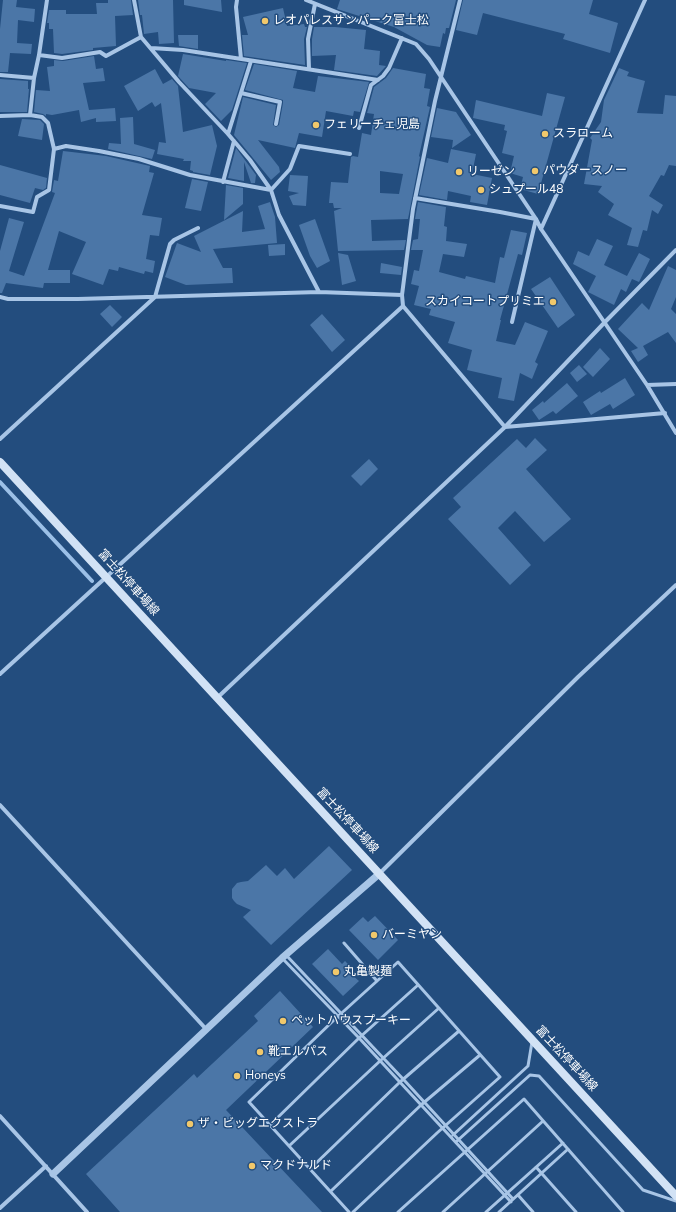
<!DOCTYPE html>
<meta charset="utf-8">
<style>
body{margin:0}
canvas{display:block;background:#234d7e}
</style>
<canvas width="676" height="1212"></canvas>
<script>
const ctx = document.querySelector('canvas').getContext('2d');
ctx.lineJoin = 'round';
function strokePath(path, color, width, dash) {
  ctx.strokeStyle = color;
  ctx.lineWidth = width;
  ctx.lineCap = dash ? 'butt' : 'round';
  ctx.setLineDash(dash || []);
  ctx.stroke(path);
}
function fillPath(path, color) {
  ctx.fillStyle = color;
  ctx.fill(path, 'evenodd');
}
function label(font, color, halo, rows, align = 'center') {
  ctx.font = font + ' "Nunito Sans","Noto Sans JP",sans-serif';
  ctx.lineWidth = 3;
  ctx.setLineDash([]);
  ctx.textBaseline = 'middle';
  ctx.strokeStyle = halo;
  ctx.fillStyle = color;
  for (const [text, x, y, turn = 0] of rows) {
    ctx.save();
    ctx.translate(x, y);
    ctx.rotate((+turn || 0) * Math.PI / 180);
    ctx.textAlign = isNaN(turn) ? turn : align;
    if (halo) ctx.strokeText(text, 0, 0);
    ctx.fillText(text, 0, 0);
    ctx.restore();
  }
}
strokePath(new Path2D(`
 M0,482L92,581`), '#9cc0e7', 4);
fillPath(new Path2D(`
 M3,0H17L16,7L35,9L34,22L18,20L17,43L32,44L31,54L10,53L8,72H0V29Z
 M108,0H131L133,15L115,16L116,46L93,48V50L62,54L54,53L53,29H49V23H47L49,10H66V14H97L96,3H108Z
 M138,0H173L174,43L159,44L158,32L144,34L142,15H140Z
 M184,0H221L222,12L184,5Z
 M340,0H456L449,28H446L445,34L443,33L440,47L427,45L394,27L337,9Z
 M463,0H593L589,14L618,23L610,53L563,39L565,34L483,13L477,35L456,30Z
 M283,8L287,26L304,24L305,27H307L304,39L305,65L244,56L242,35H248L243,17Z
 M314,27H335L366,30L364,49L380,51L379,65L386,66L377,76L334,70L336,55L312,56V39Z
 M178,35H198V49L179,46Z
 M183,54L226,61V60L247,63L232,110L221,121L205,104L216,93L189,88L178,76Z
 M94,56L96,69L103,68L105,81L83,83L89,110L115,108L116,121L96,122V118L81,122L79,110L52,115L46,114V116L43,114L34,112L36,90L50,91L47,67L54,66V60L63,61Z
 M254,64L297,71L293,88L315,92L318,76L369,82L360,112L354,111L353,116L326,111L322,137L299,133L295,148L258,140L279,167L280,172L271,180L234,135L243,97L276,105L273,125L276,127L279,125L283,103V100L245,90Z
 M393,68L426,74L424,88L430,89L427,106L430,107L419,156L420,157L408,219L371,220L372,241L406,240L404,250L338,251L334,211L342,208H334L333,203H329L331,182L348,183L351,157L353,156L358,157L362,133L371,135L374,114L367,113L374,87L386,78ZM380,171L403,174L399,194L380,193Z
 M619,68L629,72L627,76L645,81L637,113L663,114L665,95L676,96V166L669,165L664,176L661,175L649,196L663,205L658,214L652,210L647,231L643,230L638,247L627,245L632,228L608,215L614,204L598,192L602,186L584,184L592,140L590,138L601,122L604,100Z
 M155,69L163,84L172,79L178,86L183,132L212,125L217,146L210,175L193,172V171L190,170L191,161H183L184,159L157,154L159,142L166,143L161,103L155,107L152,102L138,111L124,86Z
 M0,79L28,81V89H29L27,112H0Z
 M547,93L565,97L538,194L520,189L523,177L510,173L514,156L502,153L507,131L504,130L505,125L473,118L476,100L542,116Z
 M437,108L456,112L471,135L452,148L453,140L431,137Z
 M133,117L134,144L155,150L152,159L108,149L109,143L121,144L120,118Z
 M22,119L40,120L44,124L42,140L18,136Z
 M236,148L256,175L255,183H251L244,162V181L228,178Z
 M451,149L476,154L472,174L492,178L487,205L470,202L471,196L448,191L447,200L419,195L427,158L448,163Z
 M63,151L106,156L150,166L149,172L154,173L142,215L162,218L159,236L150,235L146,259L155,261L153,273L145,271L144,274L119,267L118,271L109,269L103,285L72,274L86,242L59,231L48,270H70V283H44L43,288L6,283L2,293H0V251L9,218L24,222L9,271L24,276L55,193L52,192L54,180L58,181Z
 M0,165L47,178L46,188L43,190L35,188L30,203L0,195Z
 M290,175L308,176L306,206L293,205L289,196L299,193L288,191Z
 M192,179L208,182L201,211L185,208Z
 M226,185L243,188V204L224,220Z
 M270,202L275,217L277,243L213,249L223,268H232L233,283L186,285L165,277L177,243L201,252L194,236L243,211L242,232L265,229L258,206Z
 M418,202L446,207L444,226L447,227L446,241L467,244L464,257L443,254L439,272L465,279L466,276L495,283L500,257L504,258L511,230L527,233L522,255L518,254L500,320H501L496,341L515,345L525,322L548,331L535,362L538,364L532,379L520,373L514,401L498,398L502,378L467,370L472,350L448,343L455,322L429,315L431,309L414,305L419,286L411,284L414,270L419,271L423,250H411L413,240L418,239L420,219H415Z
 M315,219L330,261L317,268L310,256L299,225Z
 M597,239L613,246L604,265L627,276L639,253L650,259L639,282L632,279L626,292L621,289L614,305L588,292L596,276L573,264L578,251L589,256Z
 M285,244V255L269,256L268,245Z
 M338,253L348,255L356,281L342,285Z
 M381,263L402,267L401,275L380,273Z
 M668,266L676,270V297L671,309L676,314V343L668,332L643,346L648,355L638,362L631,351L638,348L618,329L642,303L649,310Z
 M550,277L575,315L558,328L531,289Z
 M110,305L122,317L112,327L100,314Z
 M322,314L345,340L332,352L310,325Z
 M600,348L610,359L593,377L583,367Z
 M579,365L587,374L577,382L570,373Z
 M625,378L635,395L613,409L610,404L591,415L583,402L600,391L601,393Z
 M567,383L578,396L556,414L553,411L539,420L532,410L543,401L544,403Z
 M535,438L547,450L526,469L571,519L544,542L515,511L498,528L531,565L510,585L448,519L461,507L453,498L517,439L526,448Z
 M369,459L378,469L361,486L351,476Z
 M329,846L352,870L271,945L243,917L251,910L237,904L234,901L232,898V889L237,883L241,882L248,881L266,865L277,876L285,868L294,879Z
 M375,916L398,940L378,960L349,930L363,917L368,922Z
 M328,949L342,964L345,961L354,970L351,974L359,981L343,996L312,964Z
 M280,991L313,1027L226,1110L322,1212H120L86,1174L194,1074L197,1078L258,1021L254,1016Z`), '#4b76a7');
strokePath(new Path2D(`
 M344,943L377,981
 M286,955L404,1080L513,1199
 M282,958L359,1038L511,1202
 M270,1125L359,1038L418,985
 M453,1135L528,1066L532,1042
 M457,1141L530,1075L539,1076L643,1190L676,1201
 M289,1146L380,1061L439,1008
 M536,1167L576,1212
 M310,1169L400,1082L459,1031
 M331,1191L421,1105L480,1055
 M518,1195L533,1212
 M349,1212L249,1102L334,1020L398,962L500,1077L437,1133L353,1212
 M398,1212L524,1099L623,1212
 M443,1212L543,1121
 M486,1212L563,1143
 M499,1212L568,1149`), '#a8c5e6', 3);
strokePath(new Path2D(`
 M134,0L141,37L179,82L228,134L250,160L271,190L279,215L319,292
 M237,0L236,7L241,59
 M306,0L416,44L429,59L536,219L541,229L647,385L676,433
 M460,0L435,101L413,209L402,295L403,306L505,427
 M151,48L183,50L378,80
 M39,55L62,58L100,52L106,56L141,37
 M309,69L308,39L315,4
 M0,75L34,78L30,115L42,117L48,123L54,149L66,146L99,151L139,159L190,175L271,190
 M34,78L39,55L47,0
 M241,93L280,102L276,124
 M0,116L30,115
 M359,128L371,85L383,76L389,68L402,38
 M228,134L251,61
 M223,182L234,141
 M271,190L290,169L299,146L350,154
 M415,198L500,212L536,219L512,322
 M0,206L33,212L37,197L49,190L54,149
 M541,229L645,0
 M0,297L8,299H78L319,292L402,295
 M647,385L676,384
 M505,427L665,413
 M0,439L155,297L170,244L174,240L198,228
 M0,674L403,306
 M217,698L505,427L605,322L676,250
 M0,805L206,1029
 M379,874L578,677L676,585
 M0,1116L87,1212
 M0,1208L46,1166`), '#a8c5e6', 4);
strokePath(new Path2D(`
 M53,1174L282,958L379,874`), '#a8c5e6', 7);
strokePath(new Path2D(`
 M0,462L676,1196`), '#d2e2f5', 8);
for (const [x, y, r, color] of [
 [265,21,4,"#f1c86b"],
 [316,125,4,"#f1c86b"],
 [545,134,4,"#f1c86b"],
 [535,171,4,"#f1c86b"],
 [459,172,4,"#f1c86b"],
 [481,190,4,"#f1c86b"],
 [553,302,4,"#f1c86b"],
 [374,935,4,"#f1c86b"],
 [336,972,4,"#f1c86b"],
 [283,1021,4,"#f1c86b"],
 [260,1052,4,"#f1c86b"],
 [237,1076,4,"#f1c86b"],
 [190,1124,4,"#f1c86b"],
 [252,1166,4,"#f1c86b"]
]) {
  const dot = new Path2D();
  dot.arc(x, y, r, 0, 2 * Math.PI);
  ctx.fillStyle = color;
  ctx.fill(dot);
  strokePath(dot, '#234d7e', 1.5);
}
label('12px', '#fff', '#234d7e', [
 ["レオパレスサンパーク富士松",273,21],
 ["フェリーチェ児島",324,125],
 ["スラローム",553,134],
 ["パウダースノー",543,171],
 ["リーゼン",467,172],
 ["シュプール48",489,190],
 ["スカイコートプリミエ",545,302,"right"],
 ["バーミヤン",382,935],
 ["丸亀製麺",344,972],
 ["ペットハウスプーキー",291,1021],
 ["靴エルパス",268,1052],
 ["Honeys",245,1076],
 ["ザ・ビッグエクストラ",198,1124],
 ["マクドナルド",260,1166]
], 'left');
label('12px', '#fff', '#234d7e', [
 ["富士松停車場線",128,583,48],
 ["富士松停車場線",347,821,47],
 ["富士松停車場線",566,1059,47]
]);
</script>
